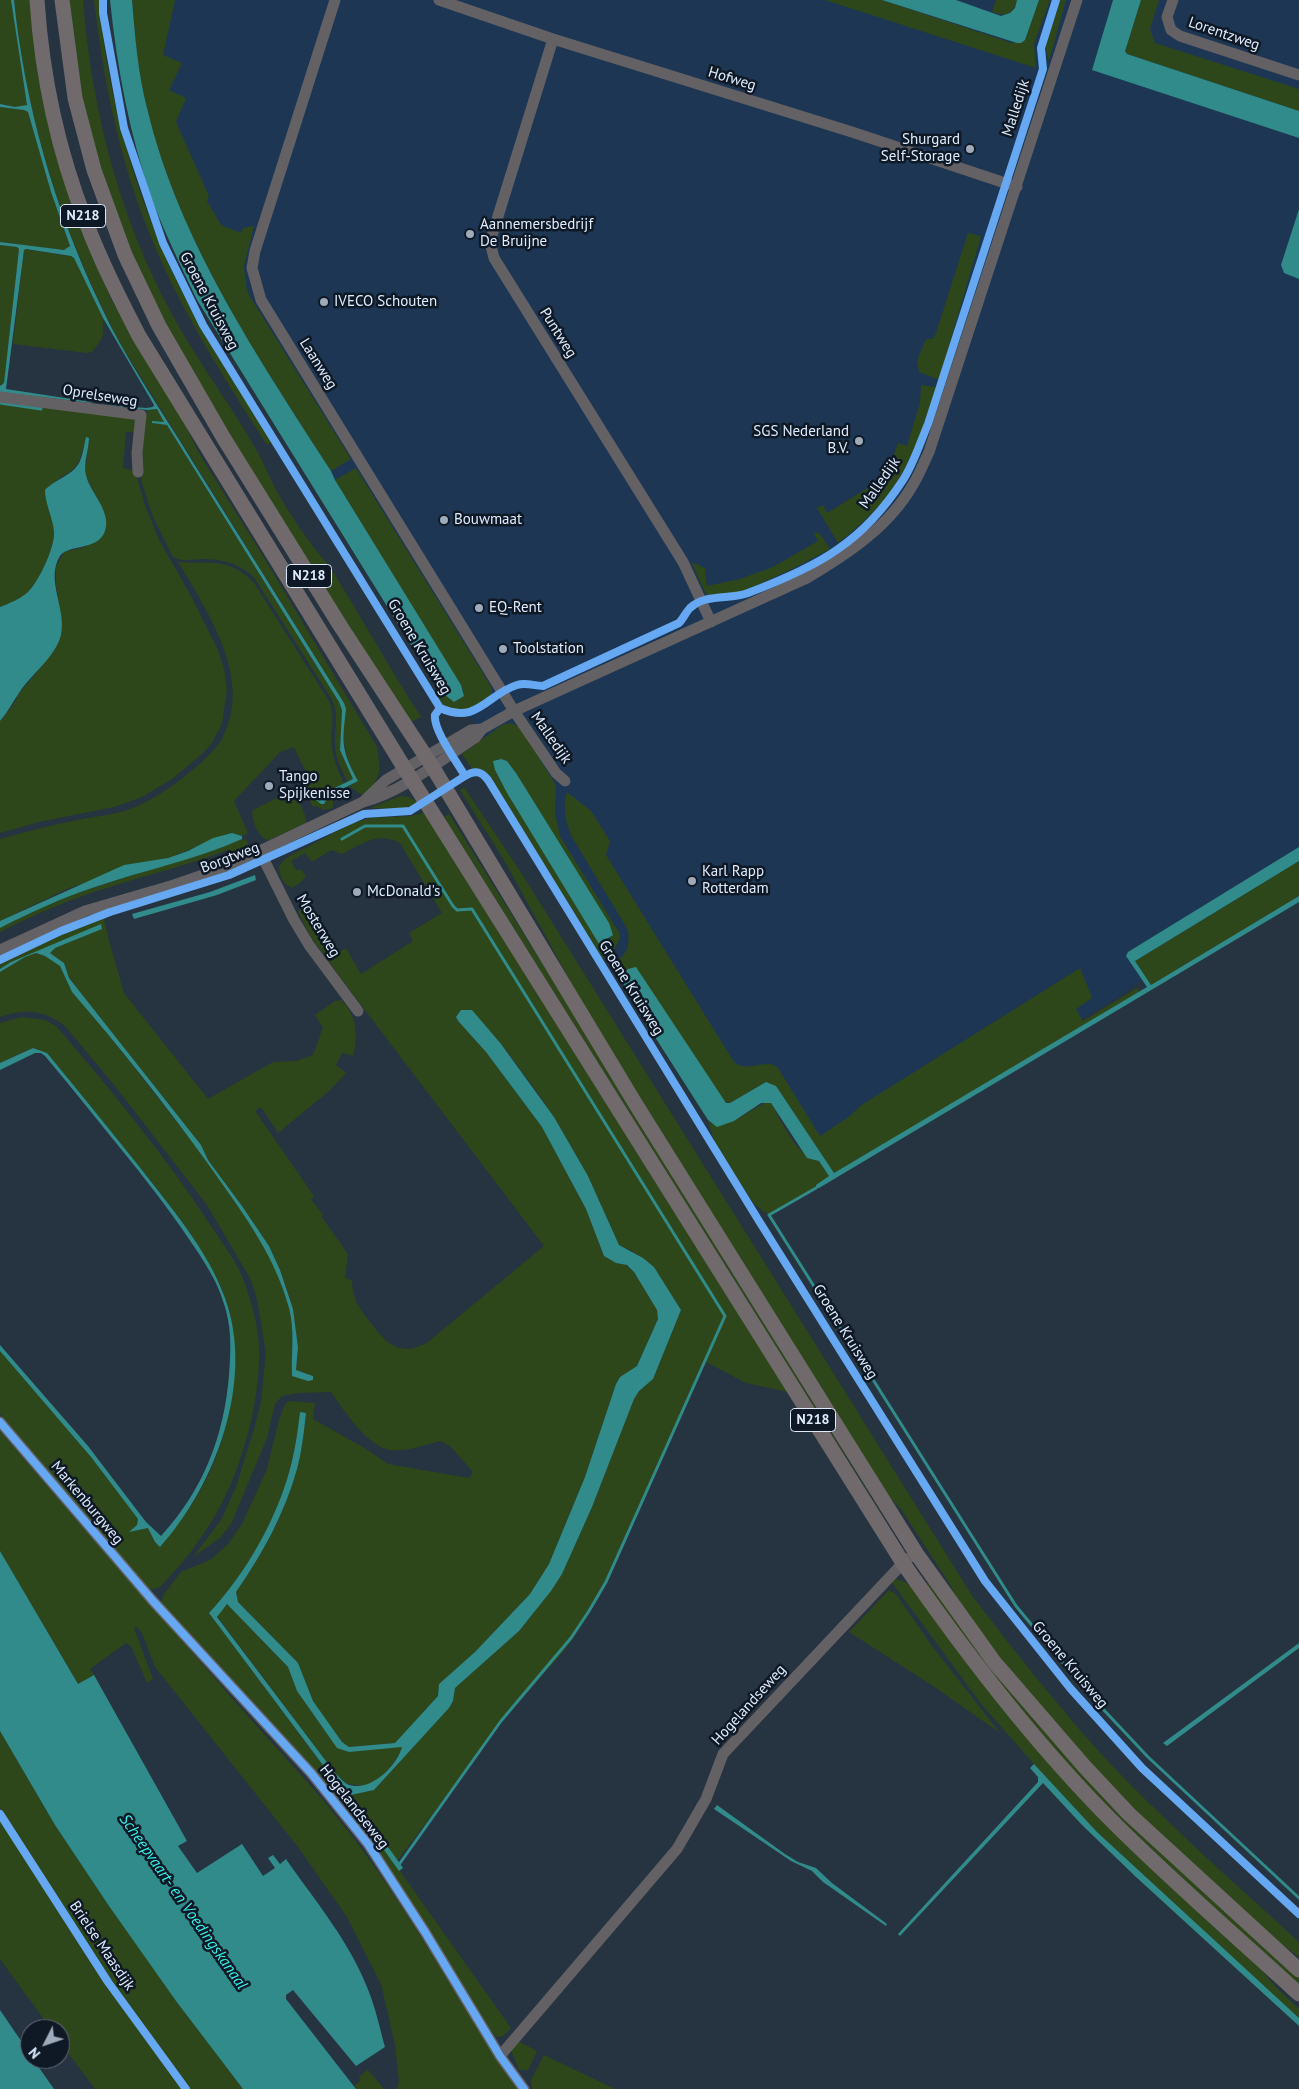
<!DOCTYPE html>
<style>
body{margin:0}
#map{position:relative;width:1299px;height:2089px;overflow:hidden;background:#263340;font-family:"PT Sans",sans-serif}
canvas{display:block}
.north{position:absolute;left:20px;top:2019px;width:50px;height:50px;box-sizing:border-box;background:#0f1925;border:1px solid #626d7b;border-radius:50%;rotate:229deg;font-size:14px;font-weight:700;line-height:20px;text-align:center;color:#deecfd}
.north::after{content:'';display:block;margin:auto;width:18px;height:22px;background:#9eabbb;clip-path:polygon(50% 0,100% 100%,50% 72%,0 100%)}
</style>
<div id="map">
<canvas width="1299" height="2089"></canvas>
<div class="north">N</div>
</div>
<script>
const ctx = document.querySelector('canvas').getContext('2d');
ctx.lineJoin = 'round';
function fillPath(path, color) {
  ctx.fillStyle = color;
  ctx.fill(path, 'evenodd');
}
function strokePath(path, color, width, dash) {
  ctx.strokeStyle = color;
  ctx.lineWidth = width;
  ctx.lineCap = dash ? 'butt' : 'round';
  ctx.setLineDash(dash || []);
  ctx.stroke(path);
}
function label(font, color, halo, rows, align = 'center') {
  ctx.font = font + ' "PT Sans",sans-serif';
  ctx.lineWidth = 5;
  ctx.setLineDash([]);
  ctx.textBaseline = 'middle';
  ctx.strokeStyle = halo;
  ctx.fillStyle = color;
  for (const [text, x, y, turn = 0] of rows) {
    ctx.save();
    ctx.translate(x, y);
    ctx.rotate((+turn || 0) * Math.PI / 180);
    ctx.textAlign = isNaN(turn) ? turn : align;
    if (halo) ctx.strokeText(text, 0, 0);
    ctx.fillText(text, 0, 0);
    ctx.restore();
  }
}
fillPath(new Path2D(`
 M126,0H1299V864L1118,997L835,1170L637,985L224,324Z`), '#1c3653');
fillPath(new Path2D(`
 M0,0H11L27,106L15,107L0,104Z
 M14,0H30L47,116L72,208L111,299L181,417L200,455L263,556L377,747C381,770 382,780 362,795L349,786L358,781C341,748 343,739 344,703L124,350C65,241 27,124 14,0Z
 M68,0H83C92,118 124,235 185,337C208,376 236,413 258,453C264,463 268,475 274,486C283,503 295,521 306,537C314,549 325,560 333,572C363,620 390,669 421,717L411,722L315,575L156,313L109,198L83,103L73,51Z
 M94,0H99C108,106 139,207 187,301C212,350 243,395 272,442L267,445C222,375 176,303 146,225C118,153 103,77 94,0Z
 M132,0H175L163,55L182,63L169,90L186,98L176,122L209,196L207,201L221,225L241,233L243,228L254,226L244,266L246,286L249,295L351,459L331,471C258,357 179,242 147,109C138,73 135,36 132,0Z
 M825,0H882L1012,43L1025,40L1039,0H1050L1034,44L1036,68Z
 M996,0H1017C1013,15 1006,17 992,12Z
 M1057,0H1066L1049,61C1041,35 1049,24 1057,0Z
 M1141,0H1159L1150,29L1155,43L1299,89V111L1127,54L1125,51L1127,45Z
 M0,107L24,110L28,112L51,192L69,244L68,249L59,250L0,242Z
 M968,233L981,236L939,380L919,372L917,361L926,339H933L936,333Z
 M0,245L17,247L19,249L4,383L0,386Z
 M24,249L74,257L103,318V335L99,343L92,352L87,353L13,344Z
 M921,385L936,387C913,459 900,496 838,543L817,508L823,505L827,513L882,479L879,472L891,463L898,443L907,446L920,403Z
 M0,400L136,416L137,432H126L123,468L135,471L145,505L159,540L191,596L218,650L224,669L227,689L222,724L212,743L202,754L172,779L142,797L114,807L39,822L0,833V721L13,705L19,693L47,660L61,636L62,622L56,586V567L64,552L85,547L101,506L85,474L89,438L86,437C77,474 77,465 49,486C43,504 52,513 54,530C55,546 39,582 27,593C19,600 10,603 0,607Z
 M157,409L165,422L152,423L167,425L339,702L342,710L340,750L353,779L348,782C342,771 335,758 335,745C334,726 340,716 331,698L255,579C242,565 224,559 205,559C196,559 186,561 177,559L173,557L153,517L141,480L140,472L147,410Z
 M356,468L492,688V694L470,710L451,709L444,706L435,694L445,695L454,702L464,692L335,480Z
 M816,532L821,535L830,549L794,568L742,592L736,594L707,596L691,562L705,568L707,586L740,579L773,567L818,541L814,533Z
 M178,562C209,564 230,557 254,583L329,701C336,719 330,729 332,747C333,760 339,772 344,784L322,794L324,804L329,796L347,788L348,791L345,795L333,801V808L324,810L315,806L313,807L307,794L306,783L310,781L294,747L280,752L234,801L248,833L242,836L232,833L168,858L69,888L0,921V839C26,832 51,825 78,820C96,816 116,815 133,808C155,799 176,784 194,769C203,761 213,752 220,742C256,683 208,612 178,562Z
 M512,723L520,728L556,785L555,813L560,836L620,934C620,946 611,952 602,959L599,958L484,770L472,769L462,754L502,725ZM501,759L507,761L516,773L611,937L599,944L507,793L495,770V760Z
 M464,787L522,874L973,1597C1021,1659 1069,1721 1124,1778C1180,1835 1240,1888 1299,1942V1957L1266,1933L1153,1828L1107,1782L1043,1712L980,1632L955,1597L951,1586L901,1509L889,1497L591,1019L504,860L460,790Z
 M294,789L305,815L306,823L269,840C259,839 250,819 253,810Z
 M567,792L591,811L610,841L606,855L734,1062C747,1074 766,1057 778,1068L820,1136L850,1116L860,1106L1080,968L1092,998L1076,1009L1083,1021L1137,988L1140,992L834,1173L766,1082L730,1103L724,1101L628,969L619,976L611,966C627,955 630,948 628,930L572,837C566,824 562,807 567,792Z
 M400,796L409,797L418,802L407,809L370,808Z
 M426,812L788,1392L746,1383L706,1362L642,1503L602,1590L583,1623L564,1651L511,1710L398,1860L395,1859L351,1795L374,1790L449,1708L453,1701L455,1688L519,1631L551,1591L562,1574L592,1507L634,1399L638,1391L653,1379L681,1310L654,1267L630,1250L619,1245L588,1176L554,1117L535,1089L501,1044L459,1022L486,1052L542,1127L586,1209L604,1256L616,1263L626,1265L634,1272L657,1310L658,1319L637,1366L620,1377L616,1384L585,1477L549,1564L530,1594L475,1652L439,1684L438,1696L395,1743L348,1747L342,1742L313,1701L298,1663L238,1602L236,1592C276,1535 300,1483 306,1413L300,1412C298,1428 296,1445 292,1461C279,1517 247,1571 209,1613L376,1837L511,2028L503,2036L497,2037L492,2032L394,1876L161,1602L164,1594L181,1572L210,1560L229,1543L242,1524L267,1469L279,1420L285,1404L290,1401L315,1403L313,1419L366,1449L388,1464L469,1478L473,1472L451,1447L440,1441C425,1445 406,1452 391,1450C368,1448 343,1409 331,1392L299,1393L282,1396L275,1404L267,1438L231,1524L220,1538L193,1557L221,1520L236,1487L254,1429L261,1402L266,1353L257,1299L251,1280L207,1205L115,1086L65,1026C45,1010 24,1008 0,1017V972L25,957L36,953L45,956L60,966L72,992C107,1031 139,1074 172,1116C217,1174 270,1236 289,1308C295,1331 291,1353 292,1376H313L296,1370L298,1347L293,1309L280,1270L269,1246L242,1206L208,1160L201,1145L69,978L64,963L50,953L55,948L101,929L11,962L0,969V963L45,941L104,918L108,937L124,993L208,1099L273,1062L296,1061L313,1055L323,1027L315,1015L335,1001L341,1000C357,1014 358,1037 353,1056L342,1053L336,1065L346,1073L328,1092L278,1133L261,1107L255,1111L314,1196L311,1199L323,1215L321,1216L348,1254L345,1278L352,1280C352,1298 359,1308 370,1322C387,1344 400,1358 428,1342L544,1246L343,981L310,936L298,912L304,902L307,901L338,953L346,948L361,974L413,941L409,933L442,913L400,843C374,831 364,845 341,854L331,850L312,862L305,853L291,861L297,871L301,869L306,876L301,882L292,888C282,883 280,877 279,866L285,859L293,854C316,844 337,829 360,821C381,814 406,820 426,812Z
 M449,814L695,1209L896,1538L444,817Z
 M242,839L247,840L249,848L232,855L228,850C189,865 150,874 110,887C73,898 35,914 0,932V928C31,912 62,898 95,887C144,870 194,859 242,839Z
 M1299,861V896L1151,985L1135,961Z
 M21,1017L45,1020L56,1026C111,1090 165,1155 211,1226C223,1244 238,1263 245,1284C252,1304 258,1326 259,1347C261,1399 242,1469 216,1514C201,1540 180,1567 159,1588L150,1589L144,1584L0,1414V1351L91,1457L138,1519L137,1525L130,1532L148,1527L155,1542L160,1546C172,1531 186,1515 196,1498C232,1440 249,1350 221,1287C203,1246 171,1206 143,1171C111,1132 80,1092 47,1053L33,1048L0,1063V1023Z
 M766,1102L771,1103C783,1123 795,1155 819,1161L829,1176L816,1185V1188L770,1216L754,1204L715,1144L708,1120L712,1124L734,1121Z
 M0,1431C78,1523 158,1613 238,1705C276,1748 316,1789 351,1835C413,1915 460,2006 518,2089H397L399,2081L395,2045L381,1984L347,1917L298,1847L155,1667L142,1633L137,1627L134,1628L153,1679L147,1683L131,1646L126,1643L90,1669L94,1675L78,1684L0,1551Z
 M893,1578L907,1583L912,1588L947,1637L1253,1960L1275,1986L1299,2009V2018L1097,1832L1034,1764L982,1705L890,1580Z
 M927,1582L1162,1853L1299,1978V1986C1219,1913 1139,1842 1066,1763C1015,1708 969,1644 926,1583Z
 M889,1590L896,1594L932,1646L1000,1733L936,1688L849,1632Z
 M227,1604L288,1667L297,1691L329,1737L349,1752L403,1746C399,1758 380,1783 368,1785C362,1787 353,1784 347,1784L335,1773L217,1616Z
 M0,1731L55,1825L109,1906L176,2001L243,2089H189L113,1984L0,1808Z
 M0,1818L116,1998L182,2089H95L60,2042V2029H51L0,1959Z
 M516,2040L537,2051L528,2070H519L511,2050Z
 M544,2055L615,2089H532L531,2080Z
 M367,2070L369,2071L384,2089H356L354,2086L360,2081L359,2077Z`), '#2e471a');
fillPath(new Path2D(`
 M11,0H14C25,105 54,207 99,302C124,357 160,408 191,459C242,540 293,622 344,703L346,709C342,744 341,749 358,781L329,796L324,804H321L316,800L318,796L353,779L340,750L342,710L339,702L167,425L152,423V421L164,422L157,409L147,410L97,404L146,408L153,407L154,405L103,318L74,258L71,256L26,249L24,250L6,389L91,402V403L0,392V386L4,383L19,249L17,247L0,245V242L64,250L70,246L51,192L28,112L24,110L0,107V104L15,107L27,105Z
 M110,0H132C135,36 138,73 147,108C179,242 258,357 331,471L335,480L461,685L464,696L454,702L445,695L421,661L197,300C182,268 166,236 153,202C130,137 117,69 110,0Z
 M882,0H956L1001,16L1010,13L1015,8L1017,0H1039L1025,40L1021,43H1017Z
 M1113,0H1141L1127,45L1125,51L1127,54L1299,111V138L1092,70Z
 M1299,209V279L1284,273L1281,265Z
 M86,437L89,438C89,449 83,464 86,475C90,492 109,509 106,527C102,552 69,543 60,556C45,580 67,609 61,635C55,658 31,674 19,693C12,703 8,712 0,721V607C10,603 20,599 28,592C39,581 55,547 54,532C53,518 45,504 45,490C55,479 74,475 80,461C83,454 84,445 86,437Z
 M501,759L507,761L516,773L609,923L613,935L599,944L507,793L495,770L493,761Z
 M232,833L242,836V839C195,860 144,870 95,887C62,898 31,912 0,928V921L124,865L168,858L188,851L213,838Z
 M1299,847V861L1135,961L1151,985L1299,896V902L819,1188H816V1185L829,1176L819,1161L807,1158L771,1103H761L734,1121L717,1127L708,1120L632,1001L619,976L628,969L636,967L726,1103H730L766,1082L776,1086L834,1173L1147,987L1126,956L1128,952Z
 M255,875L256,880L217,895L134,919L132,914L210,892Z
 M101,924L102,929L55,948L50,953L64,963L69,978L201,1145L208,1160L242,1206L269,1246L280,1270L293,1309L298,1347L296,1370L313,1376V1380L308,1381L292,1376C291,1354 295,1331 289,1308C274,1252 239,1208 206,1161C164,1103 119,1046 72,992L60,966L45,956L36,953L25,957L0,972V969L11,962Z
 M461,1010H472L501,1044L554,1117L588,1176L619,1245L643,1258L654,1267L681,1310L653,1379L639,1391L634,1399L592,1507L562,1574L551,1591L519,1631L455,1688L453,1701L449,1708L374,1790L351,1795C366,1820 387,1844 403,1868L399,1871L343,1792L209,1613C247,1572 279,1516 292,1461C296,1444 298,1428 300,1412L306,1413C304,1431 302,1451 297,1469C284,1515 263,1553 236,1592L238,1602L298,1663L313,1701L342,1742L349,1747L395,1743L438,1696L439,1684L475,1652L530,1594L549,1564L585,1477L616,1384L620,1377L637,1366L658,1319L657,1310L634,1272L627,1265L616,1263L604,1256L586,1209L542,1127L486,1052L459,1022L456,1017ZM227,1604L288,1667L297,1691L337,1748L349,1752L402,1747C397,1766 369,1794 347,1784C343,1782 339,1776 335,1773L217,1617Z
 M33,1048L47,1053C78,1090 108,1128 138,1165C169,1205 208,1250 225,1298C255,1380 216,1485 160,1547L155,1542L148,1528L129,1532L137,1525L138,1519L91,1457L0,1351V1345L88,1446L146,1522L161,1536C203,1490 224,1437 229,1375C231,1349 232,1326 223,1301C218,1284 208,1268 199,1254C177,1220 154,1190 129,1159C101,1125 74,1090 45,1056L41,1053H35L0,1070V1063Z
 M0,1551L78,1684L94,1675L187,1841L178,1846L197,1873L242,1844L263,1876L275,1868L268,1858L273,1855L280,1864L286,1859C315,1901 351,1943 369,1992C376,2010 380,2029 385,2047L356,2066L293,1990L286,1995V1999L356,2089H243L176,2001L109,1906L55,1825L0,1731Z
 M1299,1643V1648L1167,1746L1163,1743Z
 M1034,1764L1097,1832L1299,2018V2026L1136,1877L1082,1825L1043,1783L900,1936L898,1934L1038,1782V1777L1030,1768Z
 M717,1805L785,1854L798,1862L816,1868L832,1883L887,1924L886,1926L823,1882L812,1871L791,1861L714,1809Z
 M0,2010L30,2054V2059H33L54,2089H0Z`), '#308b8a');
strokePath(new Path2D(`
 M0,403L41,409
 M342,839L365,826H403L453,906L457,910L472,909L725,1316L606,1582L589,1611L571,1638L501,1721L398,1866
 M816,1188L769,1215L1016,1606L1087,1692L1148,1757L1299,1898`), '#308b8a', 3);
strokePath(new Path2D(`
 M335,0L255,251L252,268L261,300L514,711L556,773L565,781
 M439,0L553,39L852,132L1017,187
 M1173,0L1167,17L1171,30L1180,36L1299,75
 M553,39L490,242L494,258L683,562L711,622
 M0,397L141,415L137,453L138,472
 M363,802L386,780L471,730L482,729L514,711L807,578C848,554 890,526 914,483C920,473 924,462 929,452L1077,0
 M260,852L294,920L309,945L358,1011
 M0,950L85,911L174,885L226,867L363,802C402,792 441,760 475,738L482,729
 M0,1422L153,1601L311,1773L368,1844L425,1932L500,2056L524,2089
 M500,2056L677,1849L706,1799L723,1754L903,1563L909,1558`), '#646165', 11);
strokePath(new Path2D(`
 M37,0C42,76 58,151 86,222C101,262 120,299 139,336L405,769L903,1563C966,1654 1034,1743 1113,1822C1172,1881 1237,1937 1299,1994
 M62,0L75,98L94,170L125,255L159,326L223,437L341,627L432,766L635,1103L916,1553L995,1663L1084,1766L1129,1814L1299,1970`), '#706a6d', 15);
strokePath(new Path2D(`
 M103,0V13L124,128L163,243L203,325L440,708L435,715C433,730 457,762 465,776C475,770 481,771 488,780L759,1221L985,1581L1070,1688L1142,1768L1299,1914
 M440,708C478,725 487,694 517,685C526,682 534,686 543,686L679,623C683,619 686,612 690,608C706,593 730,600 748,593C777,582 813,567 838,549C863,532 886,506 903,480C914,463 920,443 928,424L1043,69L1041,48L1056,0
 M0,960L61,931L110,912L229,875L364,814L410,811L465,776
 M0,1422L153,1601L311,1773L368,1844L425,1932L500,2056L524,2089
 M0,1814L108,1982L186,2089`), '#66a8f1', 8);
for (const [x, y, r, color] of [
 [970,149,5,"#9eabbb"],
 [470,234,5,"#9eabbb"],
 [324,302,5,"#9eabbb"],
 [859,441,5,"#9eabbb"],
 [444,520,5,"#9eabbb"],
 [479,608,5,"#9eabbb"],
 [503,649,5,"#9eabbb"],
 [269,786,5,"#9eabbb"],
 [692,881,5,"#9eabbb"],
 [357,892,5,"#9eabbb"]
]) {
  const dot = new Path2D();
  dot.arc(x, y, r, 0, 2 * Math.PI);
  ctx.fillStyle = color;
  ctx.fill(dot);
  strokePath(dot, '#0f1925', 2);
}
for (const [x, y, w] of [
 [83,216,45],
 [309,576,45],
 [813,1420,45]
]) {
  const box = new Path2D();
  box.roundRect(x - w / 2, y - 11.5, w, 23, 4);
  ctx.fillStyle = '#0f1925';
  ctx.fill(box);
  strokePath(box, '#deecfd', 1);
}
label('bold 14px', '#deecfd', null, [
 ["N218",83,216],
 ["N218",309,576],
 ["N218",813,1420]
]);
label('15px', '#deecfd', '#0f1925', [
 ["Lorentzweg",1224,34,19],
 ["Hofweg",732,79,17],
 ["Malledijk",1016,108,-72],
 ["Groene Kruisweg",209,301,62],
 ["Puntweg",558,333,58],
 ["Laanweg",318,364,58],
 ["Oprelseweg",100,396,9],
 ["Malledijk",880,483,-55],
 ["Groene Kruisweg",419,647,59],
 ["Malledijk",551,738,55],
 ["Borgtweg",230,858,-21],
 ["Mosterweg",318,926,59],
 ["Groene Kruisweg",631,988,58],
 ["Groene Kruisweg",845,1332,58],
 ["Markenburgweg",87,1503,50],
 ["Groene Kruisweg",1070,1665,50],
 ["Hogelandseweg",749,1705,-48],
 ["Hogelandseweg",354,1807,52],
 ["Brielse Maasdijk",102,1946,56]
]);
label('15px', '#deecfd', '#0f1925', [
 ["Shurgard",960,140,"right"],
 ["Self-Storage",960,157,"right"],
 ["Aannemersbedrijf",480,225],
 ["De Bruijne",480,242],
 ["IVECO Schouten",334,302],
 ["SGS Nederland",849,432,"right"],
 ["B.V.",849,449,"right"],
 ["Bouwmaat",454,520],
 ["EQ-Rent",489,608],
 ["Toolstation",513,649],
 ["Tango",279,777],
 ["Spijkenisse",279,794],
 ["Karl Rapp",702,872],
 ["Rotterdam",702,889],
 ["McDonald's",367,892]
], 'left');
label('italic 16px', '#32f2ed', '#0f1925', [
 ["Scheepvaart- en Voedingskanaal",183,1902,55]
]);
</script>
